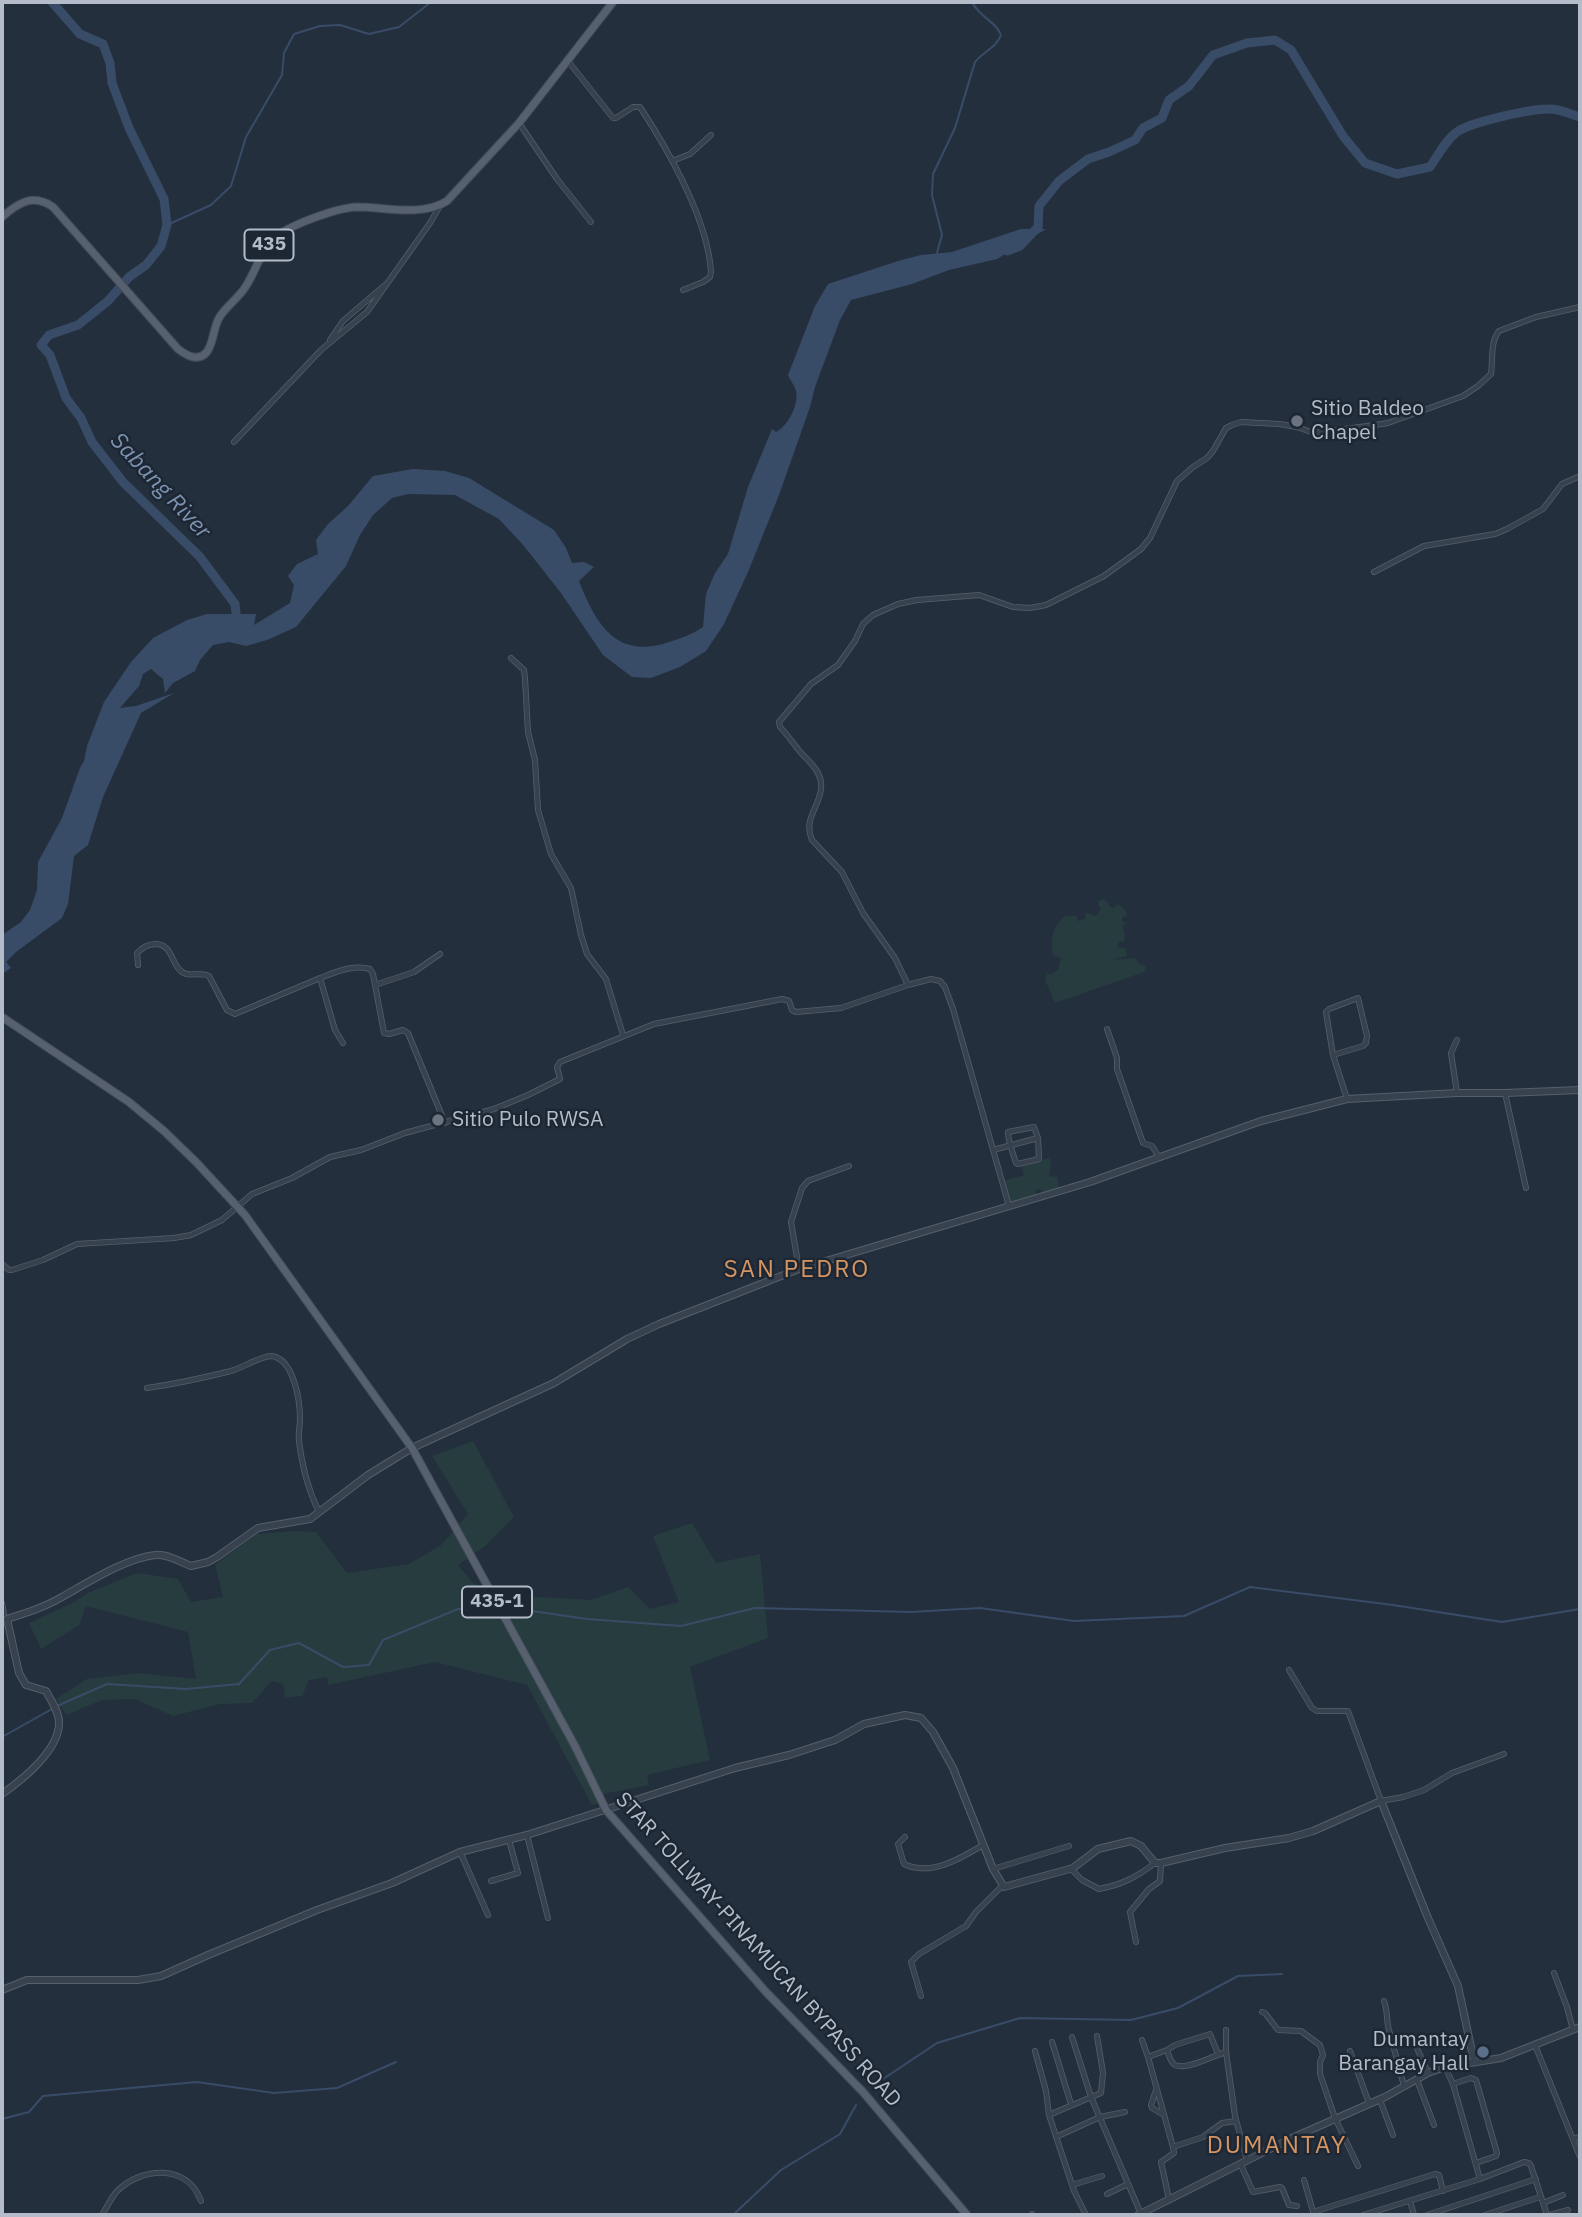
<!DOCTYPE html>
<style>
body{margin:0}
#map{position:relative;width:1582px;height:2217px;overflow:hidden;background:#242f3e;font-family:"IBM Plex Sans",sans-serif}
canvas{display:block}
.frame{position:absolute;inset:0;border:4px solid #b4bcc9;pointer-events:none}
</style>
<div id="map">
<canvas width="1582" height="2217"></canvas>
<div class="frame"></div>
</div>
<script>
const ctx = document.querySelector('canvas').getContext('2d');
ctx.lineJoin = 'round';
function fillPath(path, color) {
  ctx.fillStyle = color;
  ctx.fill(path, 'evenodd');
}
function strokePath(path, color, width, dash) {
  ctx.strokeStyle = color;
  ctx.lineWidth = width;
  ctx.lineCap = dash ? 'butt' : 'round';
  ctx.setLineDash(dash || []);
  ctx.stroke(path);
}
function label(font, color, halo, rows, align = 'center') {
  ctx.font = font + ' "IBM Plex Sans",sans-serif';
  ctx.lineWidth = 5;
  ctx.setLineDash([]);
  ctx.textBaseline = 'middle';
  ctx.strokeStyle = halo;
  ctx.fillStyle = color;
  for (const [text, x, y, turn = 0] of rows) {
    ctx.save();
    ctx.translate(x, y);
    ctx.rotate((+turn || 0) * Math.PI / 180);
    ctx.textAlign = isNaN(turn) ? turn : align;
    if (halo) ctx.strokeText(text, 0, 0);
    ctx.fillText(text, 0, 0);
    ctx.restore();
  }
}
fillPath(new Path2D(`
 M1104,899L1112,908L1118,904L1126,911L1127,916L1123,917L1122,921L1127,924L1122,925L1125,936L1124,941L1118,942V947L1126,949L1127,956L1110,960L1136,958L1138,963L1146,967L1144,972L1055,1003L1045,980L1047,972L1050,975L1058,970L1061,958L1053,955C1050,941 1052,925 1066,916H1076L1078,921L1085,919V914L1087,913L1096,916L1101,909L1098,905L1099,901Z
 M1049,1158L1051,1163L1049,1176L1057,1177L1059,1189L1043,1194L1041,1189L1035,1190L1037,1196L1009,1204L1003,1181L1024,1175L1021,1167Z
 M473,1441L514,1517L485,1546L458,1565L473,1583L504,1595L591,1600L628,1587L650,1609L679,1602L653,1536L692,1523L716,1563L760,1554L768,1638L690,1667L710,1760L647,1775L649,1785L603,1794L605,1802L592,1805L527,1685L435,1662L328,1685L327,1677L309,1680L302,1696L285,1698L283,1684L272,1681L252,1703L220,1704L173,1716L135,1699L102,1700L66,1715L56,1699L87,1679L138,1673L196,1679L188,1632L86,1606L79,1625L41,1649L29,1623L74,1602L88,1593L137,1573L178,1579L191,1602L223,1597L215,1565L257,1534L294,1531L316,1532L347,1573L409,1564L440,1546L468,1514L432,1456Z`), '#263c3f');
fillPath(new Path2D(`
 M1021,229H1046L997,259L949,270L912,284L851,300L840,320L815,387L810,407L779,495L748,572L724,624L706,651L680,667L651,678L632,677L603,655L561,593L524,546L499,519L455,495L408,494L392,498L373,515L360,535L346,566L296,627L267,640L246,646L229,642L213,645L200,660L195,671L173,683L165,693L163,679L151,669L143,674L139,686L120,708L136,706L174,693L141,713L103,797L88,845L74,856L68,904L62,918L16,952L6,962L11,968L2,974V935L21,922L30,910L37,890L38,862L62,818L80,768L84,761L87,746L104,702L131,662L153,638L187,620L207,614H256L254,625L290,603L294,585L288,576L297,564L318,554L316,540L328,524L348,506L373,476L413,469L445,471L469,478L554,530L566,548L572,563L584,562L594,567L579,581C595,622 614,657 663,644C678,639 690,636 703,627L706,594L715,573L728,554L748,487L772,429L776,432C788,426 799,405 796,391C795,386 790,380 788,375L815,306L828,284L898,261L921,255L952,252Z`), '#394c67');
strokePath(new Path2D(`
 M167,225L211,205L231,186L246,137L282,75L284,53L294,34L320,26L340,25L369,34L399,27L431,2
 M937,253L942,235L932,195L933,174L955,128L975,62C983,52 997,47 1001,35C996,21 980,18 972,2
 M518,1609L587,1619L681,1626L755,1608L911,1612L980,1608L1074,1621L1184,1616L1250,1587L1393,1605L1502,1622L1580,1609
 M57,1706L107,1684L186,1689L239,1684L270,1650L299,1643L343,1667L369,1665L383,1640L458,1609L484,1606
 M2,1737L52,1709
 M877,2083L937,2043L1020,2018L1131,2020L1178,2008L1238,1976L1282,1974
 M2,2119L29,2112L43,2096L197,2082L274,2093L337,2088L396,2062
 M733,2215L781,2170L840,2134L856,2105`), '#394c67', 2);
strokePath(new Path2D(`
 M52,2L80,34L103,44L110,63L112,83L129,128L164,199L167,225L161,246L146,265L129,277L108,301L78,325L49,335L41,345L50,355L66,398L81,418L92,442L123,482L200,557L235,604L237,622
 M1007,251L1020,246L1038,227L1039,206L1059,181L1088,159L1109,152L1135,140L1143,128L1162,118L1169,100L1189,86L1213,55L1247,43L1275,40L1291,50L1343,136L1365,163L1397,174L1430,167C1438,155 1446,140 1457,132C1470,122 1531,109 1548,109C1558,108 1570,114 1580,117`), '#394c67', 9);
const minor = new Path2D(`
 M568,61L613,118H616L633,107H640C669,151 708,220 711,272L710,277L703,282L683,290
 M519,123L557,179L591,222
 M672,161L690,154L711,135
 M330,340L343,321L385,285
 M234,442L321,350L367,312L430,223L440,206
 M1374,572L1424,546L1495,534L1507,529L1543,509L1562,484L1580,476
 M511,658L524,670L525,678L528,732L535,760L538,810L551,854L571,888L581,935L587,954L606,979L623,1035
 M138,965L137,953C143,947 148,944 157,944C173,946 171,964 182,972C190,978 200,971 209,976L227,1010L235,1014L320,978
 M375,985L414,972L440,954
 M908,985L895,958L863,913L842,872L812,840C803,819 819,808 821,789C823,770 807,761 797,748C791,740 786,733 780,727L779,722L811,684L838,665L855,641L863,624L873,615L898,604L917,600L979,595L1013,607L1030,608L1046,605L1104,576L1141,549L1150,538L1177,481L1193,467L1207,458L1213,451L1226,428L1232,425L1241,422L1279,424L1297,427L1314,433L1375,425L1388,423L1463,396L1478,386L1491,374C1493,360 1490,342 1499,331L1536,317L1580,307
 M1358,998L1367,1036L1366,1043L1363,1046L1333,1055L1326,1012L1329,1009Z
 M1107,1029L1117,1058V1069L1143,1143L1152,1146L1159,1157
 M343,1043L335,1030L320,978C336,972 353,964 370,969L373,974L384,1033L389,1034L403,1030L408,1033L445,1123
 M1333,1055L1347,1099
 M1457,1093L1451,1053L1457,1040
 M1505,1093L1526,1188
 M993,1150L1038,1138L1039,1159L1018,1164L1016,1163C1013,1153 1008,1142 1008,1132L1034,1127L1038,1138
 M2,1264L9,1270H12L43,1260L77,1244L174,1238L191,1235L222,1220L252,1194L292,1178L330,1157L361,1150L405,1133L494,1109L528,1095L560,1079L557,1067L560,1062L654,1024L782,999L789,1001L792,1010L796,1012L841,1008L908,985L931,979L940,981L945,987L953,1009L1009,1206
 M799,1269L791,1222L802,1188L808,1181L849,1166
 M147,1388C175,1384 203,1378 231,1371C242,1368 261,1356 271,1356C294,1358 300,1401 300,1419C300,1427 298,1433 299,1441C302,1466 308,1490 319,1512
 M2,1603L4,1614
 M1289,1670L1312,1708L1317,1711H1348L1381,1801L1403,1797L1424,1790L1452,1773L1504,1754
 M527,1835L548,1918
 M905,1837L898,1844L904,1864C931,1877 961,1858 983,1845
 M460,1852L488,1915
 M993,1869L1069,1846
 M1071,1869L1082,1880L1099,1889C1121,1885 1137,1877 1155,1863
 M491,1881L518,1873L509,1840
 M1136,1942L1130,1912L1149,1889L1160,1881L1161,1863
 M1554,1973L1567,2007L1573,2030
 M921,1996L911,1962L919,1954L966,1926L976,1912L1002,1886
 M1384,2001C1388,2011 1386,2020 1389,2030C1394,2048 1399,2067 1404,2086
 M1262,2012L1265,2013L1278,2030L1301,2031L1320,2045L1323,2055L1320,2062V2074L1335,2118L1358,2166
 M1226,2030V2052
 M1072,2037L1091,2097L1141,2214
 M1142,2040L1148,2057
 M1052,2042L1071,2104
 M1535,2045L1580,2157
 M1416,2046L1428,2073
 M1167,2050L1175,2045L1210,2034L1218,2054
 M1035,2051L1046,2091L1049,2115L1074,2191L1086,2215
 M1350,2051L1369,2103
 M1445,2067L1453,2084L1480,2179
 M1417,2080L1434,2125
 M1453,2084L1471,2078L1476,2080L1497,2153L1496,2156L1476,2163
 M1156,2090L1151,2105L1152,2108L1164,2115
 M1380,2100L1393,2135
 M1049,2115L1101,2093L1103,2073L1097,2036
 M1056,2137L1100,2117L1125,2112
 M1573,2139L1580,2137
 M1173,2147L1203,2137L1222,2123L1236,2121
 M1241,2165L1253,2192L1280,2187L1282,2188L1289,2205L1297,2206
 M1304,2180L1314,2215
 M1072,2185L1102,2176
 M1107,2194L1128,2184
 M1169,2199L1161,2162L1174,2153L1173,2147L1148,2057L1167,2050C1169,2055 1170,2062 1175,2065C1185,2071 1215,2055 1226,2052L1235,2116L1247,2160
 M1410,2201L1414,2215
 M1543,2203L1563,2195
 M1313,2212L1435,2174L1439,2175L1443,2191
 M1032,2214V2215
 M102,2215C107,2207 111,2198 117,2191C142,2167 187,2163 201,2201
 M1363,2215L1480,2179L1524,2162L1529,2163L1531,2166L1547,2215
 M1427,2215L1536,2179
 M1485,2215L1540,2197
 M1550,2215L1568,2210`);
const tertiary = new Path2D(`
 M2,1794C22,1780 60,1750 59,1722C59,1712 51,1700 46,1691L26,1685L19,1673L7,1619C26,1613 45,1607 62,1597C87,1583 126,1558 155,1555C166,1553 180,1562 191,1566L208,1562L217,1557L258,1528L310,1519L368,1475L412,1448L554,1383L627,1339L659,1324L799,1269L1090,1182L1261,1121L1347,1099L1457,1093H1505L1580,1090
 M2,1990L27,1980H138L161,1976L208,1955L317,1910L392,1883L460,1852L527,1835L735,1768L789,1755L835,1740L864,1724L905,1715L921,1718L933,1732L953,1768L993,1869L1004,1887L1073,1868L1098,1849L1131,1841L1141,1846L1155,1863H1161L1225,1848L1289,1838L1313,1831L1381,1801L1428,1918L1458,1986L1474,2061
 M1138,2215L1292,2138L1385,2097L1428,2073L1445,2067L1501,2058L1580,2027`);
const primary = new Path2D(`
 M2,217C18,203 33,193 53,207L178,349C186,355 197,362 206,353C214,344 213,328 219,318C226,306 239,298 246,286C256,271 260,252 273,239C289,225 336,208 357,207C385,207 422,217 447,201L519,123L613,2
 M2,1017L129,1102L164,1131L196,1162L245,1215L412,1448L575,1746L606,1810L766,1992L863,2092L967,2215`);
strokePath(minor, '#565f6c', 6);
strokePath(tertiary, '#565f6c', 8);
strokePath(primary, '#414a57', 9);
strokePath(minor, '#38414e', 4.5);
strokePath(tertiary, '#38414e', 6);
strokePath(primary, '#56606e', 7);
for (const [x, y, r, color] of [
 [1297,421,7,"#6b7280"],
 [438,1120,7,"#6b7280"],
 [1483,2052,7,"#5c6f8a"]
]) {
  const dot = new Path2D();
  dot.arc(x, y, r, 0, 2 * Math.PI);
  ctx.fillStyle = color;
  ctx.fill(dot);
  strokePath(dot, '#1d2633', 2.5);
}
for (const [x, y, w] of [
 [269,245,49],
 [497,1602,70]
]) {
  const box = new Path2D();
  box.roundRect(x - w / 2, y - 15.5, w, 31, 5);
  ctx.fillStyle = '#1d2633';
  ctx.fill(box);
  strokePath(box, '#b4bcc9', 2);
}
label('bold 19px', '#b4bcc9', null, [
 ["435",269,245],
 ["435-1",497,1602]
]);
label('21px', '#b4bcc9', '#1d2633', [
 ["Sitio Baldeo",1311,409],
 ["Chapel",1311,433],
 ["Sitio Pulo RWSA",452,1120],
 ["Dumantay",1469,2040,"right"],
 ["Barangay Hall",1469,2064,"right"]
], 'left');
label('21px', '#b4bcc9', '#1d2633', [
 ["STAR TOLLWAY-PINAMUCAN BYPASS ROAD",758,1950,48]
]);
label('italic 23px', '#7c92b1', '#1d2633', [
 ["Sabang River",160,486,47]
]);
ctx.letterSpacing = '2px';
label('24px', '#d59563', '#1d2633', [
 ["SAN PEDRO",797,1270],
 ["DUMANTAY",1277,2146]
]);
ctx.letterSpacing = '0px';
</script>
